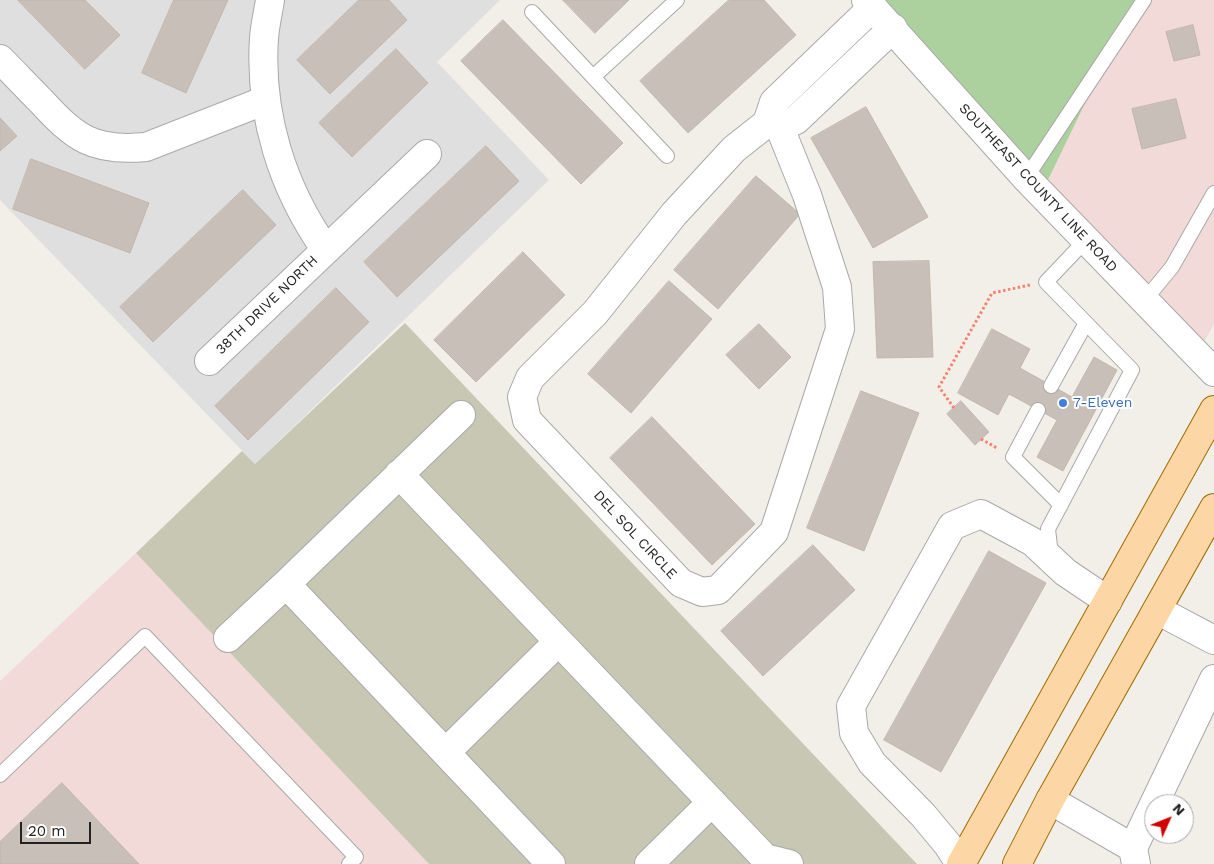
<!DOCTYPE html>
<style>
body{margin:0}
#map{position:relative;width:1214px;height:864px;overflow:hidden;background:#f2efe9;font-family:"Work Sans",sans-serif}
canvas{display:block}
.north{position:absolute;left:1144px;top:794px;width:50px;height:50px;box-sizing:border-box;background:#fff;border:1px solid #a7a7a7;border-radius:50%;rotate:46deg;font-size:14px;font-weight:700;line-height:20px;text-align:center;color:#222}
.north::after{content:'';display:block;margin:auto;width:18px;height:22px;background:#d40000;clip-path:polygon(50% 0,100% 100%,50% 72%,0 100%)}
.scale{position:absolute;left:20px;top:822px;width:71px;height:22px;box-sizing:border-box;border:2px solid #222;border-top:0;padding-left:6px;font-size:15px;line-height:18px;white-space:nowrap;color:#222;-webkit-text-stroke:4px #fff;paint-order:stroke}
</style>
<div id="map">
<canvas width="1214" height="864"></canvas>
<div class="north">N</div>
<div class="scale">20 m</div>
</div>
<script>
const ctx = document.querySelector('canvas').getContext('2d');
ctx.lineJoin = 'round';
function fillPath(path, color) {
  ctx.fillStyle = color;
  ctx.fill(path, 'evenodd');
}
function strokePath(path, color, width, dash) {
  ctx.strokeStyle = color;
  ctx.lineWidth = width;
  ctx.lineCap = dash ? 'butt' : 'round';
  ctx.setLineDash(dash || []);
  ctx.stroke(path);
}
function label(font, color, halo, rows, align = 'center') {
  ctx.font = font + ' "Work Sans",sans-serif';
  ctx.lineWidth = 4;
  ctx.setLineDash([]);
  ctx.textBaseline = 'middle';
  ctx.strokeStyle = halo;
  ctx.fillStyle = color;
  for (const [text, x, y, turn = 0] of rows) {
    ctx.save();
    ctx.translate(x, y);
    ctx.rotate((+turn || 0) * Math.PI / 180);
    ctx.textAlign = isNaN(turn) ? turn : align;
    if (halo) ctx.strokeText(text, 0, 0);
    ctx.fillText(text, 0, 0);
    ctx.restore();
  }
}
fillPath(new Path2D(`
 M0,0H500L437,62L549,180L255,464L0,200Z`), '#e0dfdf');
fillPath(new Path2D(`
 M1144,0H1214V324L1204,342L1048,180L1093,87Z
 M136,553L429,864H0V681Z`), '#f2dad9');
fillPath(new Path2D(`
 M405,323L917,864H429L136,553L242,451L255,464Z`), '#c7c7b4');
fillPath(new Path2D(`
 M885,0H1144L1093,87L1048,180L1007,136Z`), '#add19e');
const building = new Path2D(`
 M18,0H85L120,35L85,69Z
 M174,0H228L186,93L142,73Z
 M359,0H389L407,20L330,94L297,60Z
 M563,0H629L595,33Z
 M729,0H764L796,35L688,133L640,81Z
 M503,20L623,143L581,184L461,61Z
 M1193,25L1200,55L1174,61L1166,32Z
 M396,49L428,83L352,157L319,123Z
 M1176,99L1186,138L1142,149L1132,109Z
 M866,107L928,217L873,248L811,138Z
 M0,118L17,136L0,151Z
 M486,146L519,181L397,297L364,262Z
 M31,159L149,203L130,253L13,209Z
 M756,176L800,214L718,309L674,270Z
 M243,190L276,225L153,342L120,307Z
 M523,252L565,295L476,382L434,340Z
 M929,261L933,357L877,358L873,262Z
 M669,281L712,319L631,413L588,374Z
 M336,288L369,322L248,440L215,406Z
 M759,324L791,357L759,389L726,355Z
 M992,329L1030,349L1020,368L1072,397L1094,357L1117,370L1063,471L1037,457L1057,420L1009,394L998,415L958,393Z
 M861,391L919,413L864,551L807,528Z
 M961,401L989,432L975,445L947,414Z
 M652,417L755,524L712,565L610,458Z
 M813,545L855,590L763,676L721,631Z
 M989,551L1046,583L941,772L884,740Z
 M62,783L139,864H0V842Z`);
fillPath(building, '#c7bfb8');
strokePath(building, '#c4b6ab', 1);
const service = new Path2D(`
 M532,12L593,77L677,0
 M593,77L667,156
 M1026,178L1144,0
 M1144,301L1172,267L1214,193
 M1051,386L1086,323
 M1038,410L1013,457L1061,505
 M1051,555L1048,529L1132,370L1046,282L1085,241
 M0,775L145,636L356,857L349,864`);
const minor = new Path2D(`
 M270,0C268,13 265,25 264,38C259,114 282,188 326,250
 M0,59C14,73 27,87 41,101C75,138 93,152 146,147L266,100
 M767,123L780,128L807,195L837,287L840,329L774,532L718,590L702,592L681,583L527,420L522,397L530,378L595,313L674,214L734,149L767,123L774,102L873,7
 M780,128L796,120L893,28
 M209,361L427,154
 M461,415L286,584L551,864
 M399,474L765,858L789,864
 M1157,610L1214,640
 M228,638L286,584
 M446,752L558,642
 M1050,800L1133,848
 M1154,804L1214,679
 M649,864L712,802
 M960,864L948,845L923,815L872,763L854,733L851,706L952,526L981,514L1033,542L1065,572L1108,601
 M1136,864L1133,848L1154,804`);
const tertiary = new Path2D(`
 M866,0L1026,178L1214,372`);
const primary = new Path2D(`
 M961,864L1214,410
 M1017,864L1050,800L1214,508`);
strokePath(service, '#a9a9a9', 16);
strokePath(minor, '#a9a9a9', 30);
strokePath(tertiary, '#a9a9a9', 30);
strokePath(primary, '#a06b00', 30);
strokePath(new Path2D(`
 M954,408L939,387L992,293L1030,285
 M981,439L997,448`), '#fa8072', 3, [2.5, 2.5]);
strokePath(service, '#fff', 14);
strokePath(minor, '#fff', 28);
strokePath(tertiary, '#fff', 28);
strokePath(primary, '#fcd6a4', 28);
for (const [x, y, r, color] of [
 [1063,403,5,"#3f7fe0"]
]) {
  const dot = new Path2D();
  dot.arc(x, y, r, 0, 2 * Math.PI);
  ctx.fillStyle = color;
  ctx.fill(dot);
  strokePath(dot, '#fff', 2);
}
label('14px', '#222', '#fff', [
 ["SOUTHEAST COUNTY LINE ROAD",1038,188,47],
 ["38TH DRIVE NORTH",267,305,-44],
 ["DEL SOL CIRCLE",635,535,47]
]);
label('14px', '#366cbe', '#fff', [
 ["7-Eleven",1073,403]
], 'left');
</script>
